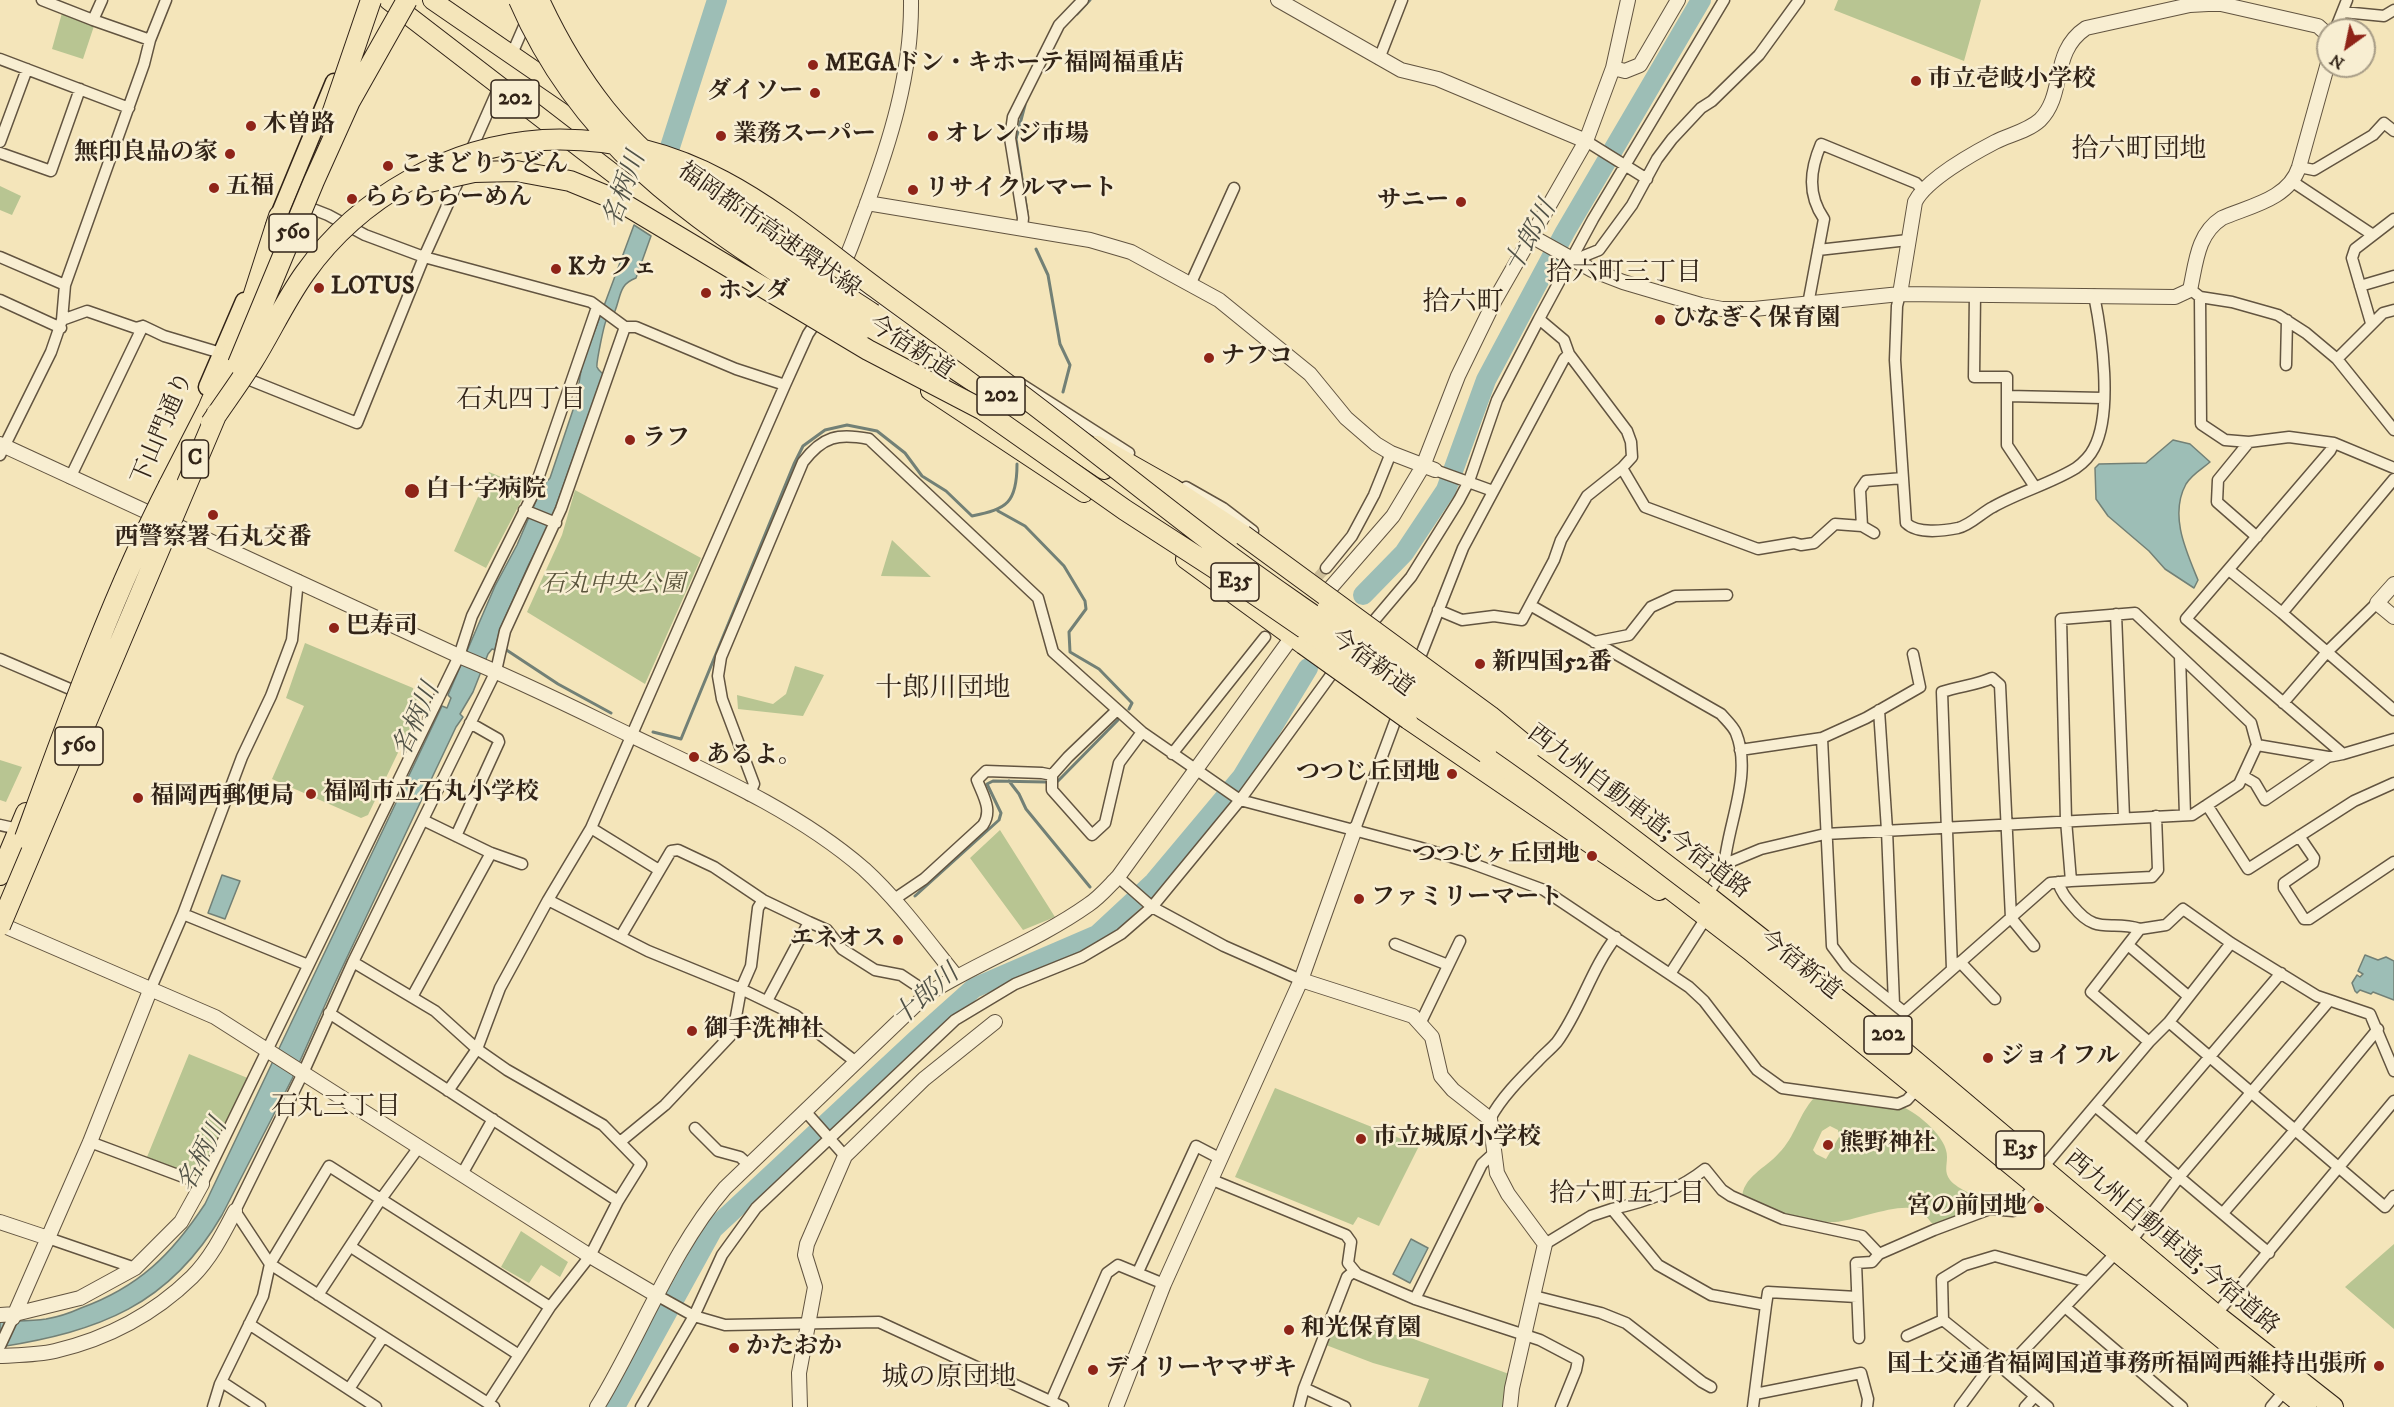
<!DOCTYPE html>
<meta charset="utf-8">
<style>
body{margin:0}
#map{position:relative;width:2394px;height:1407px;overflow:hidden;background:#f4e5ba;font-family:"IM FELL DW Pica",serif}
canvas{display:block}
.north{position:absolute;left:2316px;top:18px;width:60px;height:60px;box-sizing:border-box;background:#f8eed2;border:2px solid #a89d87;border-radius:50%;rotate:213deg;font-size:16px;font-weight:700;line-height:24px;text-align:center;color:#312317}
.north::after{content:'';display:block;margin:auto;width:21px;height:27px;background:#8f2418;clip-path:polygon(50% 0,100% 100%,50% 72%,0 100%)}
</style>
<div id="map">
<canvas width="2394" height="1407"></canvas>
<div class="north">N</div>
</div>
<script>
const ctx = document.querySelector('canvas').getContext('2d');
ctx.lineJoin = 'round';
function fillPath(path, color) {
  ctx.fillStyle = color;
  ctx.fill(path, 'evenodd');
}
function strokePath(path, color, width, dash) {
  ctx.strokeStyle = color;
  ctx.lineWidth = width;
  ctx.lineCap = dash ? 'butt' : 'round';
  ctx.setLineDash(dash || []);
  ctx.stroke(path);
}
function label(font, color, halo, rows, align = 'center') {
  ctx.font = font + ' "IM FELL DW Pica","Noto Serif JP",serif';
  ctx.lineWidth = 5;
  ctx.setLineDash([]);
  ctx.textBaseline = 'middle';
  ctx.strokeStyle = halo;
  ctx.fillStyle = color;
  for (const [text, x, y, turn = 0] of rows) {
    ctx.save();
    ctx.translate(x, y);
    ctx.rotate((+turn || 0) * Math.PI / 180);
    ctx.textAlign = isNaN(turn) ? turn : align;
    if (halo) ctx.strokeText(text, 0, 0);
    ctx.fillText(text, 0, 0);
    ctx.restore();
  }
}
fillPath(new Path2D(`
 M1838,0H1981L1964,61L1834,10Z
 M62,13L94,26L83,59L52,49Z
 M0,186L21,196L12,215L0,210Z
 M489,472L528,488L486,568L454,551Z
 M575,490L701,558L645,684L527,612L562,535Z
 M892,540L931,577L881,576Z
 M305,643L413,688L420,707L368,815L361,818L272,779L304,706L286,698Z
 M795,666L824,675L803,716L738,709L737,695L773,704L786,694Z
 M0,760L22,767L6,802L0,800Z
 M1000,830L1055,917L1023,930L970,858Z
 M189,1054L250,1079L200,1179L147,1157Z
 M1275,1088L1419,1146L1379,1226L1358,1217L1353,1225L1235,1177Z
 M1814,1098L1901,1106C1918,1113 1948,1138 1947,1157C1947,1166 1944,1172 1950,1180C1959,1191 1977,1193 1983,1206L1943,1225L1933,1224C1929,1221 1925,1213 1920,1211C1903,1200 1856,1221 1835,1222C1803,1223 1770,1213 1742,1199C1742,1177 1766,1168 1779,1153C1795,1137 1799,1114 1814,1098ZM1830,1126L1838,1130L1839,1137L1826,1159L1816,1154L1813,1150L1822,1131Z
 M521,1231L568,1262L560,1277L541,1265L529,1283L501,1267Z
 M2394,1244V1329L2345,1287Z
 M1335,1317L1377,1331L1411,1338L1509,1374L1504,1407H1418L1429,1379L1373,1363L1326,1345Z`), '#b8c592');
const water = new Path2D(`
 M634,225L651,236L636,278C619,284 621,296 615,311C613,316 609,317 606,321C604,325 596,363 597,367C598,370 601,372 603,374L549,526L529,564L500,629L495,650L492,649L488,654L473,692L460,714L463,717L456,727L333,987L292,1079L222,1215C169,1306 99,1331 0,1347V1322C15,1321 31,1321 46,1319C58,1317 70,1313 81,1308C139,1287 172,1254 205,1204L442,706L447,708L451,698L448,695L495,586L517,545L542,487L550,478L576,401L582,365Z
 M2173,440L2190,444L2210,462C2202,469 2192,474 2186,484C2169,515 2186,551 2198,580L2194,588L2165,569L2149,551L2108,516L2096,499L2095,468L2099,464L2146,463Z
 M222,875L240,881L225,919L208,913Z
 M2365,955L2378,960L2386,957L2394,961V1000L2373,992L2371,994L2360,990L2357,993L2355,991L2352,983L2357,975L2360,977L2363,974L2358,971Z
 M1411,1239L1428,1248L1410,1283L1393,1274Z`);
fillPath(water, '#9dbeb6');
strokePath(water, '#728076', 1.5);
strokePath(new Path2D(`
 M1077,14L1090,0
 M1025,105L1016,139L1027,212
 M1036,249L1048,275L1060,344L1070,365L1063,392
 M998,511L1025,526L1064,566L1085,601L1086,609L1069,632L1070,652L1099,669L1132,703L1129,709
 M505,649L558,684L611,713
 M653,732L681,739L794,464L803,446L825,430L847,425L877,431L905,453L922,476L946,491L972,516C1007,509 1017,503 1017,464
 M1009,781L1019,794L1026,809L1090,887
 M1058,781L1118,720
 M915,896L999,820L1001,813L987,784L993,781L1046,782`), '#728076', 3);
strokePath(new Path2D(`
 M662,172L717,0
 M1363,595L1404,553L1446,490L1486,380L1565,232L1701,0
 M615,1407L713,1229L918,1038L974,988L1097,935L1154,882L1242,777L1308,668`), '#9dbeb6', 20);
strokePath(new Path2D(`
 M1308,588L1326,568`), '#cdbe99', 10, [10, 5]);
const minor = new Path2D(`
 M42,0L93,20L102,0
 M1724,0L1593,219L1539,319L1564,340L1569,354L1627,431L1631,442L1632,457L1622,468L1645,507L1758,549L1794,543L1801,545L1814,543L1835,524L1862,526
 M2343,12L2384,16L2394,10
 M93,20L150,40
 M2335,30L2347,0
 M511,56L528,17
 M0,59L129,108
 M1379,59L1402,0
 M1586,141L1647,179
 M0,142L27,69
 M0,153L51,171L80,89
 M469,155L499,87
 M2299,167L2314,170L2373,135L2384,123L2394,131
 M2293,182L2373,235
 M305,206L328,215L365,235L424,257L591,302L625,327H636L736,369L785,385
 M1022,228L1023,218L1010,138L1013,117L1059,25L1083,0
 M1818,250L1908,240
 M0,257L65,285
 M1579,263L1584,256L1599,250L1632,205L1657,159L1672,139L1701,108L1712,101L1759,55L1799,0
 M1190,285L1234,188
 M2360,286L2394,276
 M2195,293L2200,297L2232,302L2278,315L2306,333L2337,359L2394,430
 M1900,294L1897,306L1895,360L1906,523C1917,534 1943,531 1958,528C1971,525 1981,513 1993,507C2019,492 2050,484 2076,468C2083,463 2090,456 2094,448C2113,412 2102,335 2094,295
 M1975,294L1974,377H2007V445L2035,487
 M861,295L917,329
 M2200,297L2201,424L2225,440L2249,442L2289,437L2334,443L2394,468
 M0,300L61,328
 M1810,303L1809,299L1824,219C1807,194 1810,170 1821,144L1916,183L1923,190
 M62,320L65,285L144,64L150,40L166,0
 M2371,323L2352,258L2355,249L2394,219
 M2337,359L2383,313L2394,310
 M2286,365L2287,320
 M240,376L357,423L424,257L461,175
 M1021,384L1129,453
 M2007,396L2103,398
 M2249,442L2218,480L2217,502L2257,537
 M2334,443L2330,451L2186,619L2343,754L2394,739
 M0,455L51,352L62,320L87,311L136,328L143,326L164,336L221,353
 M1622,468L1587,496L1561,540L1554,560L1530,605L1721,714C1726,720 1733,726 1736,733C1753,775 1727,825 1724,868
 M1435,470L1493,491
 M70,478L143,326
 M1186,487L1223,508L1253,531
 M524,510L556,523
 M1874,533L1862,526L1860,490L1866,481L1903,478
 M1326,568L1352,536L1374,495L1391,453
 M2229,570L2282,613L2394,710
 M1438,610L1462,620L1494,616L1522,620L1530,605
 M2282,613L2394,479
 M2116,614L2124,818
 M1367,629L1411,577L1459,500L1469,481L1497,400L1539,319
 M1594,642L1629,635L1651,607L1675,596L1727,595
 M2180,656L2185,815
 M0,659L77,692
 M1417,665L1463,548L1564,359L1569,354
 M2283,703L2327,652L2377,603
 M1879,710L1887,830L1894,1004
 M1822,738L1832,946L1847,966L1904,1012L2050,883L2071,881
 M1740,750L1822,738L1866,718L1920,687L1913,654
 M1172,754L1265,637
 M1052,775V790L1092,835L1105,823L1119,763L1142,732
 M2243,776L2255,783L2265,800L2328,757
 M749,795L754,784L722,699L718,676L721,657L803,462C823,436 838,433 869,439L1038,598L1053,652L1142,732L1240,800L1418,847L1468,862L1544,890L1689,987L1704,1001L1757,1070L1782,1088L1898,1104L1907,1100L1916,1090
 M2207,805L2248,869L2354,801L2394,783
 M2156,816L2158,870L2152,877L2071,881L2066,820L2061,619L2135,613L2251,723L2257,745
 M423,820L491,853L522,864
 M0,825L18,829
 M591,828L659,870
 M1355,829L1400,708
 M456,836L499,742L498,739L470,723
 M2299,836L2314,858L2313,863L2284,883V888L2304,919H2309L2394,862
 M1118,877L1152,907L1224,946L1301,980
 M2058,882C2061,892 2066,898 2073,906C2098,937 2110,919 2140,929
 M1709,892L1724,868L1732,861L1761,849L1825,834L2192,815L2239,784L2257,745L2328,757L2343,754
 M548,900L648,951L741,989L795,1015L856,1062
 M893,900L924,879L983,825C993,810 983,796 977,780L986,771L1042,773L1052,775L1068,757L1116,711
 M183,914L308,965
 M621,936L671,851L678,850L714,867L763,900L809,922
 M1395,944L1448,965
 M2128,945L2188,996
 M353,962L496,671L505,631L561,509L625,327
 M1960,962L1995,999
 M1952,969L1942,692C1959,686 1977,685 1992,678L2000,685L2011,918L2034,946
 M1670,974L1704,921
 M151,988L183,914L242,757L271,696L292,640L298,580
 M412,997L491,853
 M767,1001L809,922L827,930L842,949L875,970L901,975L922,989L926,995
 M329,1013L618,1201
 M2169,1022L2231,943
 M1420,1024L1460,941
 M2394,1071L2370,1014L2317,996L2231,943L2183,909L2166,925L2140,929L2091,992L2149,1042L2169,1022L2385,1207L2394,1196
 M448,1091L477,1049L500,988L548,900L591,828L785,385L808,334L819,318
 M2095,1106L2269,1253
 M805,1111L845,1156
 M1490,1119C1501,1098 1520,1079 1537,1062C1543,1055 1551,1049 1557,1042C1581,1009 1591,969 1616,937
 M695,1128L718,1151L740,1157L749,1165
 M2138,1141L2281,973
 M90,1142L202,1184L459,656L472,616L532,496L597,307
 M620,1142L665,1105L733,1033L741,989L751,966L758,908L763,900
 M2045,1165L2149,1042
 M462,1174L493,1119
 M1210,1179L1346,1235L1351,1242L1348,1263L1357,1274L1415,1299L1540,1340L1578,1360L1576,1370L1561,1407
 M1612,1209C1645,1202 1679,1190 1705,1169L1722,1190L1731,1196L1783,1219L1862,1236L1879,1254
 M2223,1213L2295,1130L2378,1029
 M48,1238L135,1268
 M2132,1240L2180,1176L2329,1001
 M1545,1244L1591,1216L1612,1209L1658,1265L1711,1295L1766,1305L1753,1407
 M351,1247L519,1355
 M1138,1272L1196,1146L1219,1158
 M318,1295L381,1199L419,1147
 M658,1296L694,1316L725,1325L879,1322L1063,1407
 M1534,1296L1601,1313L1626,1323L1702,1382L1711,1387
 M1415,1299L1482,1164L1494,1153
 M1766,1305L1768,1292L1857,1297
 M2065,1307L2182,1407
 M2218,1312L2394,1101
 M1943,1320L1942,1279L1965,1265L1995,1256L2088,1282
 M249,1324L376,1407
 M1907,1336L1943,1320L1994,1361
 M1859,1338L1856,1263L1872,1262L1879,1254L1934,1230L1990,1209L2013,1211L2033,1188
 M0,1346L13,1318
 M2005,1370L2112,1257
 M222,1382L260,1407
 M1304,1388L1345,1407
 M349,1389L383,1337
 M1755,1394L1861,1373L1868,1399L1867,1407
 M1051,1401L1107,1273L1118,1265L1164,1284
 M488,1403L550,1307L590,1256L618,1201L641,1164L603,1125L507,1070L477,1049L435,1011L353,962L303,1073L235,1211L270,1264L494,1407
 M213,1407L220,1384L263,1296L270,1264L329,1166L550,1307
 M641,1407L694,1316L722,1255L756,1208L955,1020L1015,984L1082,957L1121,934L1152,907L1240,800L1339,664
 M1299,1407L1304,1388L1347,1277L1353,1272
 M1960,1407L1994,1361L2048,1407
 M2025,1407L2035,1396
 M2271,1407L2281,1395`);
const tertiary = new Path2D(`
 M1278,0L1401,70L1438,79L1586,141
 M1613,68L1625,71L1640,65L1678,0
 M867,203L1090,240L1131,252L1219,300L1310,374L1346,418L1376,444L1391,453L1435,470
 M1531,236L1592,270L1623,282L1701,305L1722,309H1754L1900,294L2175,297L2190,290C2196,263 2197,234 2222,218C2250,206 2289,199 2299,167L2328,63
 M841,269C851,250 857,229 865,209C890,142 912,73 911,0
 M1900,294L1915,202C1926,180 1972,154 1995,142C2009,135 2028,131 2040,120C2066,94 2050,52 2086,28L2190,5L2208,4H2221L2318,26L2328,35
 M0,444L459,656C518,680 574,708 632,736C712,774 797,811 864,869C898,900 927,940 956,976
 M2394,584L2377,603L2394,617
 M1320,600L1393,516L1423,466L1458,376L1495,300L1586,141L1613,68L1628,0
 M0,924L215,1017L590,1256L658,1296
 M1301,980L1413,1016L1432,1037L1441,1076L1453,1090L1490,1119L1497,1173L1508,1194L1545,1244L1512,1388L1510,1407
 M0,1222L48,1238
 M0,1315L15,1314L80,1298L135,1268L181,1222L202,1184
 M13,1318L90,1142L151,988
 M0,1356C18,1355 38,1355 55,1351C106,1339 154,1314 192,1277C211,1258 223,1234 235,1211
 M597,1407C640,1337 672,1249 725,1188L926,995C978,962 1037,941 1088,905C1099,898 1109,886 1118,877L1297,630
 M800,1407L799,1373L815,1287L805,1255L807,1244L845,1156L924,1079L995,1022
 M1116,1407L1164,1284L1301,980L1355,829`);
const primary = new Path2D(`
 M274,227L334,82
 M207,387L244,301`);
const trunk = new Path2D(`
 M388,0L636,191L750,270
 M432,0L576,99
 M677,166L848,287
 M930,391L1084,493
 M1195,519L1326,609
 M1185,559L1303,645
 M1408,720L1659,891`);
const motorway = new Path2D(`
 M873,314L1104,469
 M863,329L936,378
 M1097,446L1173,489L1243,535
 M169,485L208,409L243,328L279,216
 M1486,753L1638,864L1750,950L2306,1407
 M0,875L26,813
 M1706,895L1891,1041L2216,1315L2333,1407`);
strokePath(minor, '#625440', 13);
strokePath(tertiary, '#625440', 16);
strokePath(primary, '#312317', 19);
strokePath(trunk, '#312317', 20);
strokePath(motorway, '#312317', 22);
strokePath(minor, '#f8eed2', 10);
strokePath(tertiary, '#f8eed2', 14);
strokePath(primary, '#f4e5ba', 16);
strokePath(trunk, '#f4e5ba', 18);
strokePath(motorway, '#f4e5ba', 20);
const trunkBridge = new Path2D(`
 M1326,609L1386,651
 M1303,645L1408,720`);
const motorwayBridge = new Path2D(`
 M519,0C590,165 722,234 863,329
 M539,0C557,39 578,75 605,109C674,195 782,254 873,314
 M331,117L371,0
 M420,184L474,172L516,171L570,181L619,201L868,350L983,410L1125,510L1244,587L1486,753
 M238,364L314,181L350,101L407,0
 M211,423C225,402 240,382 253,361C271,332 285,301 305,273C359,197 450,146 543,140C606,137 667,151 723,181C778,210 826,251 876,288C918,319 962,350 1004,382C1074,434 1141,489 1211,542C1313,619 1422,686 1526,760C1587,803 1646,850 1706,895
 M1243,535L1490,716L1530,749
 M25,838C68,720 112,596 169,485
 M0,926L217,413`);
strokePath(trunkBridge, '#312317', 20, []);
strokePath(motorwayBridge, '#312317', 22, []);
strokePath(trunkBridge, '#f4e5ba', 18);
strokePath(motorwayBridge, '#f4e5ba', 20);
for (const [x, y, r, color] of [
 [813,65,6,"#8f2418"],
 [1916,81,6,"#8f2418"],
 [815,93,6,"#8f2418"],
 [251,126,6,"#8f2418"],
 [721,136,6,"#8f2418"],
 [933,136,6,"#8f2418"],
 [230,154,6,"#8f2418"],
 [388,166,6,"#8f2418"],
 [214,188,6,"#8f2418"],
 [913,190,6,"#8f2418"],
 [352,199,6,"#8f2418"],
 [1461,202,6,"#8f2418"],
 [556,269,6,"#8f2418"],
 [319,288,6,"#8f2418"],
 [706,293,6,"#8f2418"],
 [1660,320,6,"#8f2418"],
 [1209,358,6,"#8f2418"],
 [630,440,6,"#8f2418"],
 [412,491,8,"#8f2418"],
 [213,515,6,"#8f2418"],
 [334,628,6,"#8f2418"],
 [1480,664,6,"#8f2418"],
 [694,757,6,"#8f2418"],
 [1452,774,6,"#8f2418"],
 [311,794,6,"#8f2418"],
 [138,798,6,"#8f2418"],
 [1592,856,6,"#8f2418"],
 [1359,899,6,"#8f2418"],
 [898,940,6,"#8f2418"],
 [692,1031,6,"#8f2418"],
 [1988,1058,6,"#8f2418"],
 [1361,1139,6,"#8f2418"],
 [1828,1145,6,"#8f2418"],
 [2039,1208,6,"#8f2418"],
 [1289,1330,6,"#8f2418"],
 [734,1348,6,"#8f2418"],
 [2379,1366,6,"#8f2418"],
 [1093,1370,6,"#8f2418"]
]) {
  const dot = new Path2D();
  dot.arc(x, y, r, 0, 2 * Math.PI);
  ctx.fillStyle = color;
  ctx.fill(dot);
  strokePath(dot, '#f8eed2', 2);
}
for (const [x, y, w] of [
 [515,99,48],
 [293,233,48],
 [1001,396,48],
 [195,459,27],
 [1235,582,48],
 [79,746,48],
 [1888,1035,48],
 [2020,1150,48]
]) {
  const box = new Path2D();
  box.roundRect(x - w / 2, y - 19, w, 38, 4.5);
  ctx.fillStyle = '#f8eed2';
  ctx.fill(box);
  strokePath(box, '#312317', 1.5);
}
label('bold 22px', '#312317', null, [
 ["202",515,99],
 ["560",293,233],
 ["202",1001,396],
 ["C",195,459],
 ["E35",1235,582],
 ["560",79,746],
 ["202",1888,1035],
 ["E35",2020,1150]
]);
label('bold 24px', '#312317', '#f8eed2', [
 ["MEGAドン・キホーテ福岡福重店",825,65],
 ["市立壱岐小学校",1928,81],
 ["ダイソー",803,93,"right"],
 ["木曽路",263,126],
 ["業務スーパー",733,136],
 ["オレンジ市場",945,136],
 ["無印良品の家",218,154,"right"],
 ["こまどりうどん",400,166],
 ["五福",226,188],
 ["リサイクルマート",925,190],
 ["ららららーめん",364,199],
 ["サニー",1449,202,"right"],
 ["Kカフェ",568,269],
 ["LOTUS",331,288],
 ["ホンダ",718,293],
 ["ひなぎく保育園",1672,320],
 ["ナフコ",1221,358],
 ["ラフ",642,440],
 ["白十字病院",426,491],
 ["西警察署 石丸交番",213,539,"center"],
 ["巴寿司",346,628],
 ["新四国52番",1492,664],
 ["あるよ。",706,757],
 ["つつじ丘団地",1440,774,"right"],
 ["福岡市立石丸小学校",323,794],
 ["福岡西郵便局",150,798],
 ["つつじヶ丘団地",1580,856,"right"],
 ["ファミリーマート",1371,899],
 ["エネオス",886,940,"right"],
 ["御手洗神社",704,1031],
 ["ジョイフル",2000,1058],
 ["市立城原小学校",1373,1139],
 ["熊野神社",1840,1145],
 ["宮の前団地",2027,1208,"right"],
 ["和光保育園",1301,1330],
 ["かたおか",746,1348],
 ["国土交通省福岡国道事務所福岡西維持出張所",2367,1366,"right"],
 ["デイリーヤマザキ",1105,1370]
], 'left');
label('24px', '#312317', '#f8eed2', [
 ["福岡都市高速環状線",768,231,35],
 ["今宿新道",910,349,33],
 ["下山門通り",164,429,-67],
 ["今宿新道",1371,664,36],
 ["西九州自動車道;今宿道路",1638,813,37],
 ["今宿新道",1799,966,38],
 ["西九州自動車道;今宿道路",2171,1244,40]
]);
label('italic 24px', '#5a543c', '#f8eed2', [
 ["石丸中央公園",613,586]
]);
label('italic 26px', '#515247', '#f8eed2', [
 ["名柄川",626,190,-70],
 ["十郎川",1532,238,-61],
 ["名柄川",418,721,-66],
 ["十郎川",927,997,-41],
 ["名柄川",204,1156,-63]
]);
label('26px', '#312317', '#f8eed2', [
 ["拾六町三丁目",1624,275],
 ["石丸四丁目",521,402],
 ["石丸三丁目",336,1109],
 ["拾六町五丁目",1627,1196]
]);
label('27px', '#312317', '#f8eed2', [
 ["拾六町団地",2139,151],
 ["拾六町",1463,304],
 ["十郎川団地",943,690],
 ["城の原団地",949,1379]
]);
</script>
